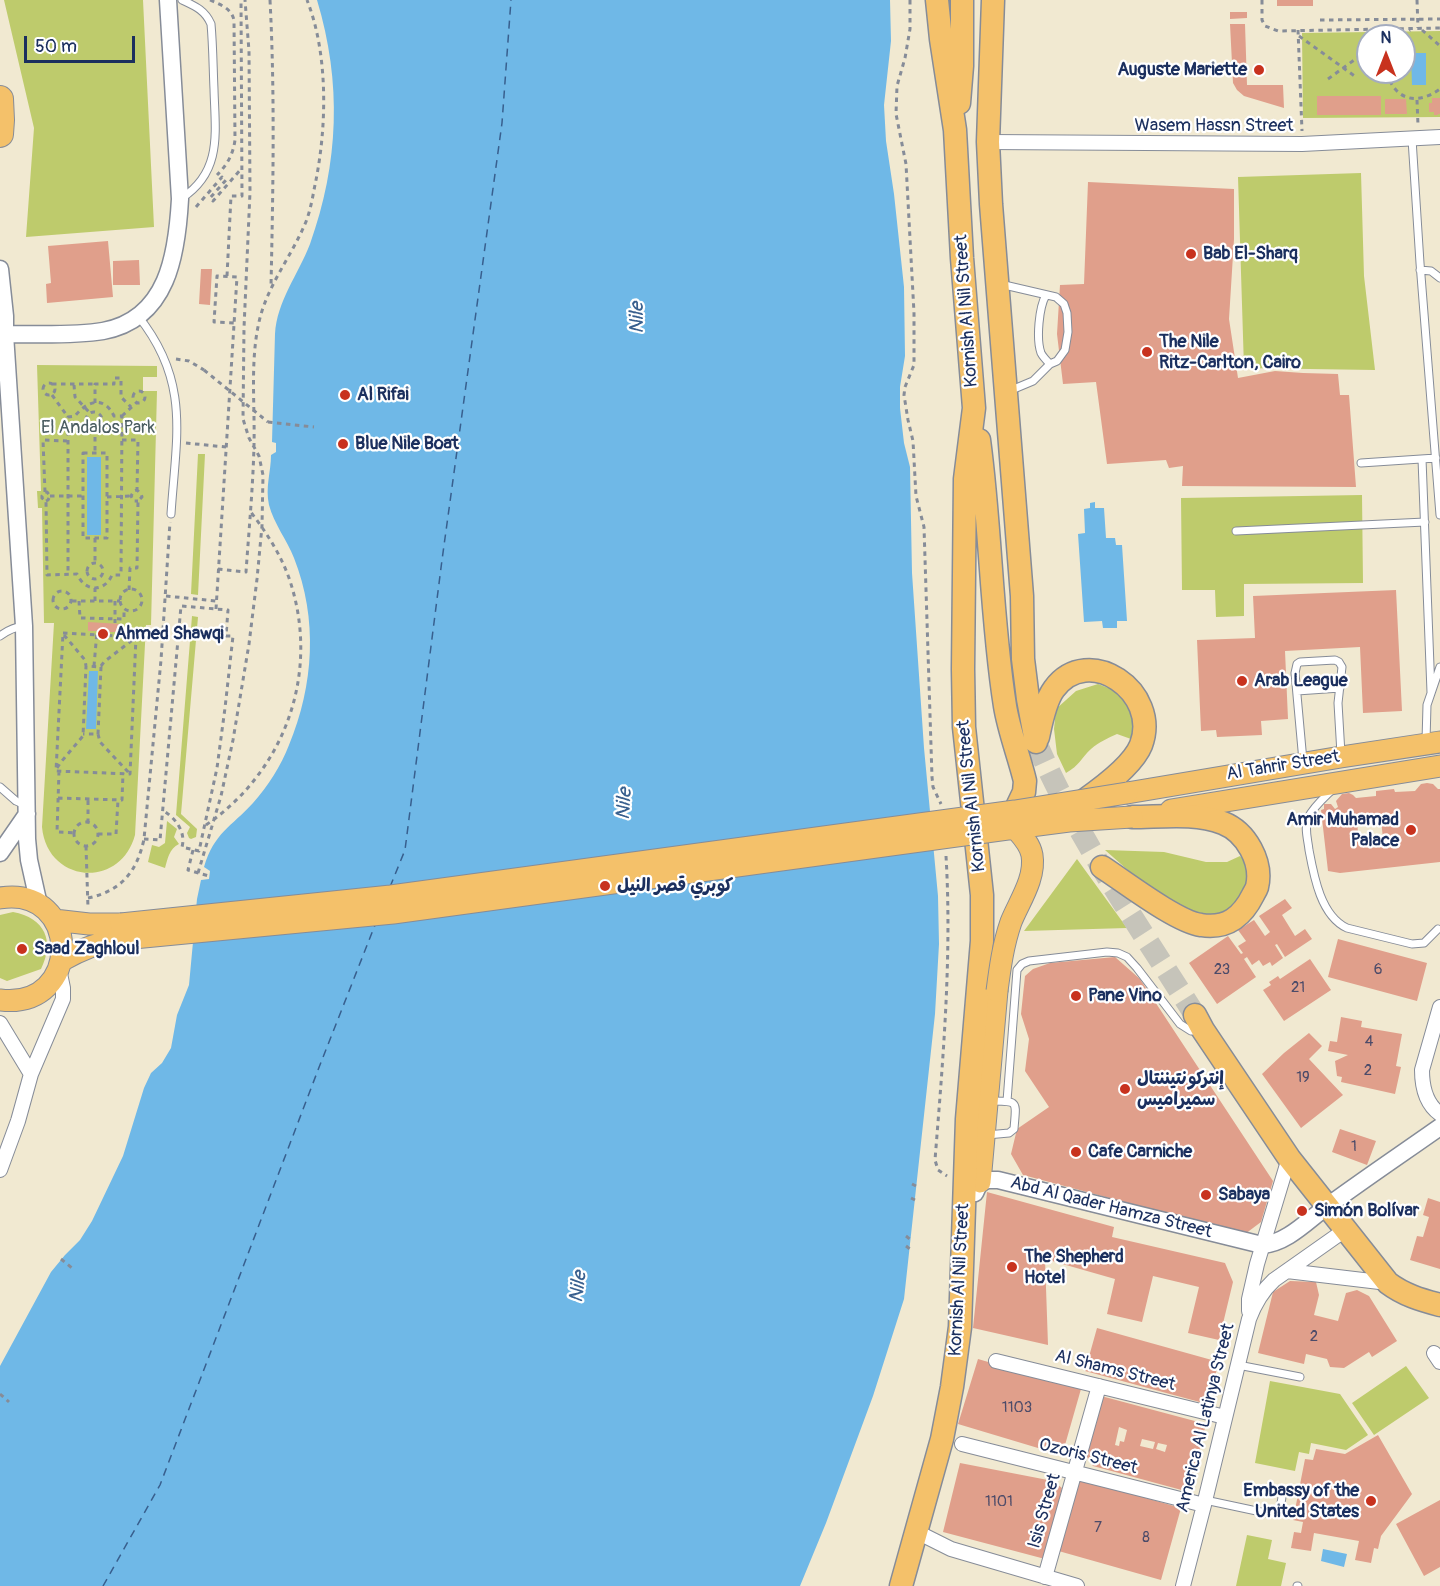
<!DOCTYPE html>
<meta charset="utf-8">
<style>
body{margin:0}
#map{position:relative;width:1440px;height:1586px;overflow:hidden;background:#f1e9d1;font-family:Pangolin,sans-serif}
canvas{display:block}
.north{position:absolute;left:1356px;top:24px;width:60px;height:60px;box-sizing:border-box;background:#fff;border:2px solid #a4acbf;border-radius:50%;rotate:0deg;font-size:16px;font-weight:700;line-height:24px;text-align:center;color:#1b2f5e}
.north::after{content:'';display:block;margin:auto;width:21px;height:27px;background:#c8321e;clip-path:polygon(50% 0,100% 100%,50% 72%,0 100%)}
.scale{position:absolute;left:24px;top:36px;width:111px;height:27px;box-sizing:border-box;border:3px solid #1b2f5e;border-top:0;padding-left:8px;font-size:18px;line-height:21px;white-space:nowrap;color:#1b2f5e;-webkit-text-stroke:4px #fff;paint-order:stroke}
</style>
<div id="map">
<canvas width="1440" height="1586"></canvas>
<div class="north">N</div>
<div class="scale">50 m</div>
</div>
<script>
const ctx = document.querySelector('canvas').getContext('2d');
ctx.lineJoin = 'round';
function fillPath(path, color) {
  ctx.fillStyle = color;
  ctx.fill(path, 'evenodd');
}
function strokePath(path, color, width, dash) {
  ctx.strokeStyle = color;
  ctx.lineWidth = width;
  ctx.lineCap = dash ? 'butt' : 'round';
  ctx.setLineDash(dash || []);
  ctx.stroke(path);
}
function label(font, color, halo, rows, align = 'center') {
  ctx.font = font + ' Pangolin,"Playpen Sans Arabic",sans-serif';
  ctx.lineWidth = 4.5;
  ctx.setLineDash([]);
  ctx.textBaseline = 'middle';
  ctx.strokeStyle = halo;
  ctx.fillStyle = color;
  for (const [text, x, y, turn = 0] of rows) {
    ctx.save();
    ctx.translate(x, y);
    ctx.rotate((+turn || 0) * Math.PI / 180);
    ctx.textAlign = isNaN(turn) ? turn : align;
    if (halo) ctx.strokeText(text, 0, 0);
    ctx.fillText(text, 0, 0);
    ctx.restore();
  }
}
fillPath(new Path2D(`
 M4,0H143L154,227L26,237L34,128Z
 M1440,31V117L1303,118L1302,33ZM1368,36H1404V72H1368Z
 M1361,173L1364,276L1375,370L1244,368L1238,177Z
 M37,365L157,366V377H143V391H157L151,625H146L135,835C120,890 47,883 42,827L54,623H44L42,508H38L37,491H41Z
 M198,454H205L198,595L191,594Z
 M1362,495L1363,583L1244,584V616L1216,617L1215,590H1182L1181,498Z
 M192,616L198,617L181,814L197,829L196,837L191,839L189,838L187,833L190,827L176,815Z
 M1098,684C1105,687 1115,689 1121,694C1135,706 1138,722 1131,739L1117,734C1108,738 1099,742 1091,749C1081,758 1080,765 1066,773L1057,754L1054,729L1056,709L1076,691Z
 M167,821L177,829L174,837L179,844C169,849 168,858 165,868L148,862L152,845L159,847L165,843Z
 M1105,850L1164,852L1206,862H1227L1240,856L1247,864L1246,883L1237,904L1219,916L1193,915L1147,887Z
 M1077,859L1127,928L1024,931Z
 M13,912C45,918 55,941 41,969L7,981L0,978V915Z
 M1406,1366L1429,1398L1374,1435L1352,1403Z
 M1270,1381L1340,1394L1368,1435L1346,1450L1311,1443L1309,1454L1299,1452L1295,1471L1255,1463Z
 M1247,1535L1272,1540L1268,1559L1286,1563L1281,1586H1236Z`), '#becb6c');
fillPath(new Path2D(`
 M317,0H890L891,41L884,105L886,141L894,194L904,287L905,356L900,387V408L904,443L910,467L912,573L924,748L938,896L939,944L935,1014L904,1299L873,1396L826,1523L800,1586H0V1366L51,1272L65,1255L80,1240L92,1221L123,1156L144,1088L151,1073L162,1063L171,1048L177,1015L189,985L197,899L201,880L209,879L210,871L204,867C214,833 231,827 253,803C268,786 281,766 289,745C314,685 318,619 294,558C287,540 274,524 269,505C265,487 271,472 271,455L276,452V443L272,442L275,334C277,301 298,275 310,244C339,163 342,83 317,0Z
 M1411,53H1426V85H1412Z
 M87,457H101V535H87Z
 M1095,502V508H1104L1106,538H1115L1116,545H1122L1127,621H1117V628H1103L1102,621L1084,622L1078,534L1085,533L1084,509L1090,508V503Z
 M89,671H98L96,729H86Z
 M1323,1549L1347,1554L1344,1567L1321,1561Z`), '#6fb8e7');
strokePath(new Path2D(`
 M390,887L405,850L442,560L502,123L511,0
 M103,1586L160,1485L318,1070L375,925`), '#385f8e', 1.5, [8, 6]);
fillPath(new Path2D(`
 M1277,0H1313V6H1277Z
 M1230,12H1247V18L1230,19Z
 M1230,24H1245L1247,85H1283L1284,108L1244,96L1237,90L1233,83Z
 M1317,96H1381V115H1317Z
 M1432,98H1440V114H1438V115H1434V112H1429V103H1432Z
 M1385,99H1406L1407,114H1385Z
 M1088,182L1234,189V239L1229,319L1238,378L1275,371L1303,373L1338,374L1340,395H1349L1356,487L1182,486L1183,466L1169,468L1166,460L1107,464L1096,382L1063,384L1057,334L1060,285L1084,284Z
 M108,241L113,297L47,303L46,284L51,283L48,246Z
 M139,260L140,285H113V261Z
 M201,269H212L210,305L199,304Z
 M1396,590L1402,711L1363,713L1360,647L1285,651L1288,719L1261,721L1262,735L1217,737L1216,730L1201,731L1197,640L1255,638L1253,596Z
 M88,622L121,624L120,632H110V634L99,633V631H88Z
 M1427,783L1433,784L1438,789H1440V862L1340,873L1328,871L1321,810L1324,809V804H1331L1335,809L1338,807L1336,801L1342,794L1349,793L1353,795L1356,798L1376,796V791L1394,789L1395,792L1415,791L1421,784ZM1381,819L1383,839L1359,842L1357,822Z
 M1285,899L1292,908L1282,915L1295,936L1305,929L1312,939L1285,957L1277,944L1275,945L1283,958L1272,966L1270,962L1263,966L1259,960L1252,965L1247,957L1244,959L1256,977L1217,1004L1189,963L1228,936L1241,954L1243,953L1238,946L1246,941L1238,930L1254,920L1265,936L1270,932L1259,916Z
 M1338,939L1427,963L1417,1001L1328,977Z
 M1115,957L1140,979L1273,1181L1261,1222L1245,1234L1023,1175L1011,1154L1017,1129L1049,1107L1025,1071L1029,1039L1021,1014L1025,976L1033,969L1050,963Z
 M1310,959L1331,990L1284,1021L1263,990L1271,985L1269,982L1278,976L1280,979Z
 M1341,1017L1362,1021L1361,1027L1402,1034L1396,1066L1401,1067L1395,1094L1341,1082L1342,1077L1337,1076L1335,1061L1348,1055L1328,1051L1330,1041L1337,1042Z
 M1309,1033L1322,1046L1309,1059L1343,1095L1301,1128L1262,1074L1284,1053Z
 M1340,1129L1376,1141L1367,1165L1332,1152Z
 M987,1192L1114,1227L1112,1237L1225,1263L1233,1282L1219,1340L1188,1333L1199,1287L1153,1276L1142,1322L1107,1314L1115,1279L1045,1259L1048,1345L973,1328Z
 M1428,1198L1440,1202V1269L1410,1260L1417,1236L1423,1237L1429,1217L1423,1215Z
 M1290,1281L1316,1282L1319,1295L1314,1315L1338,1321L1346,1293L1357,1290L1369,1296L1397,1341L1372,1357L1369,1352L1344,1368L1330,1367L1327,1359L1306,1354L1304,1364L1258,1353L1273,1292Z
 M1097,1328L1219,1362L1207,1404L1085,1371Z
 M978,1359L1081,1389L1065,1445L1048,1451L958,1424Z
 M1101,1396L1206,1424L1189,1492L1093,1466L1084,1453ZM1119,1427L1127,1430L1124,1442L1120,1441L1119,1446L1115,1445ZM1142,1439L1155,1442L1153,1449L1140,1446ZM1158,1443L1167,1445L1165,1452L1156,1449Z
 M1378,1435L1412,1494L1381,1536L1378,1549L1374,1548L1371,1563L1355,1560L1359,1541L1314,1533L1311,1551L1291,1548L1294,1532L1301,1533L1303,1522L1293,1520L1305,1459L1313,1460L1316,1449L1345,1454Z
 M960,1463L1053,1481L1062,1488L1045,1559L943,1532Z
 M1083,1480L1181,1508L1161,1580L1055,1550L1059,1535L1064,1537L1076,1494L1071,1492L1073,1484Z
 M1440,1500V1567L1424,1576L1396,1524Z`), '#e09f8b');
strokePath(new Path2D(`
 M1036,742C1076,836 1140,928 1195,1015`), '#c6c4ba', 22, [22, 11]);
const service = new Path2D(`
 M182,0C195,6 205,10 211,24C213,46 213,68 214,89C215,131 223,171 182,198
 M1412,139L1420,263L1440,515
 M1420,270L1431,271L1440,278
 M1000,284L1056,297L1064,304L1067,313L1068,332L1065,350L1057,361L1050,364L1033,381L1009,391
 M1046,295C1039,307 1036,339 1041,353C1043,357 1047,361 1050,364
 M138,316C191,382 176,437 171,514
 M1422,459L1431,692
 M1361,463L1436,458
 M1236,531L1425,522
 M0,636C8,630 14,627 24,626
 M1297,691L1340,688
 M1426,741L1427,705L1440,667
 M1303,761L1295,673L1297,664L1300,662L1335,660L1339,662L1342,667L1338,703L1341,754
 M0,787L16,801L25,805
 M1333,789C1325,797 1313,807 1308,818C1304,828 1308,840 1309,850C1314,877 1321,916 1347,928L1412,944L1424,943L1438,929
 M1007,1101L1017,970L1022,964L1029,961L1107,952L1118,953L1127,957L1137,968L1180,1024L1191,1031H1198
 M987,1135L1009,1133L1014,1129C1016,1101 1020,1101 990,1101
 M1238,1365L1300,1377
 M1205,1500L1266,1513C1283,1513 1281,1502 1283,1489
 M1297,1586H1298`);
const minor = new Path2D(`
 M988,142L1302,144L1440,137
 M1440,1007L1422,1070C1422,1087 1426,1104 1440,1114
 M0,1023L31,1074
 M0,1170L18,1121L31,1074L63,999V988L59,969
 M1287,1271L1388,1283
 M1249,1311V1299L1257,1264L1289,1158
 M1434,1353L1440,1362
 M996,1361L1225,1417
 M962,1444L1204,1505
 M917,1532L951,1549L1077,1586
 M1045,1577L1099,1386
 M1183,1586L1204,1505L1249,1319C1255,1303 1262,1291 1274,1280L1345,1230`);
const tertiary = new Path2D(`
 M0,269L5,316V334L24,626L27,839L29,860L39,905
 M5,334C35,334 73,336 103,331C168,319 177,254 180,199L168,0
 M0,853L27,814
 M975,1193L980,1182L989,1180H998L1262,1245C1288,1243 1309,1219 1329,1205C1366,1178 1403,1153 1440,1127`);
const primary = new Path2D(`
 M1127,793L1341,757L1440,742
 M1171,810L1440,766
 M0,898C81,885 84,1010 0,1000
 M54,920L89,924H121
 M61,961C81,949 100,942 123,939
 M980,1182L997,991`);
const trunk = new Path2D(`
 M993,0L988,142L991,204L1022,596L1023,659L1028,699L1036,742
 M959,103L962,66V0
 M979,440C991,528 991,618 1005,706C1009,731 1019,756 1025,781L1024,792L1015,811
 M1038,737C1041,723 1045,701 1054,689C1088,642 1161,692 1141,745C1133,765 1102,788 1085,800
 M1102,867C1125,882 1177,922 1201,925C1227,929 1242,917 1253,895C1254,893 1256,890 1257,887C1263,862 1246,832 1223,823C1195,812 1161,817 1132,817
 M1195,1015L1203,1030L1289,1158L1388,1283C1404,1295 1421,1300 1440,1305
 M901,1586L942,1439L952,1387L960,1327L967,1119L982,941V895L964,727L963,669L965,479L974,408L962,258L955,130L941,39L937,0`);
const motorway = new Path2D(`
 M0,99L1,120L0,134`);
strokePath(service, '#868c98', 9);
strokePath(minor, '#868c98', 16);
strokePath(tertiary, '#868c98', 19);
strokePath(primary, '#868c98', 23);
strokePath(trunk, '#868c98', 25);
strokePath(motorway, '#868c98', 28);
strokePath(new Path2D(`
 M210,0C221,5 231,8 234,20L235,140C233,155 227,165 217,175
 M270,0C275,96 273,190 271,286
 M910,0V29L905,58L897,86L896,114L906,164L914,313V365L905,387L904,395L908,420L913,441L916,496L924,527L932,777L933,787L941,804
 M1262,0V20L1265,26L1278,31L1440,28
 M1417,0L1418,28
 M1320,20L1440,19
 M1298,30L1302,131
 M1422,30L1440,46
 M1299,36L1356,77
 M1388,36L1396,30
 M1402,36L1410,30
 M1387,72C1394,100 1417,106 1440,89
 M1328,79L1368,50
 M1417,100L1418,125
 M196,207L222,177L226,180L210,198L213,201L242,168
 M227,276L231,196H242L241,0
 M176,359L189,361L204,370
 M43 389a6 6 0 1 1 12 0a6 6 0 1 1-12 0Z
 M52,384H95
 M74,385L75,397L90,413
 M133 397a6 6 0 1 1 12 0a6 6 0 1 1-12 0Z
 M52,395L68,417
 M95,403V384H114V378H121V397L131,407
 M86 420a8 8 0 1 1 16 0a8 8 0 1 1-16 0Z
 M122,416L136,403
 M268,422L314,427
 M95,428V453
 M122,440H138L137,490
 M186,443L226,447
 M83,453H107V538H83Z
 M45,492L43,440L67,441
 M50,496H83
 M107,497L131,496
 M46,501L48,500L50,496L47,492H45L42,496V498L46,501L47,575L77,574C85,592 104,593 112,575H121L122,416H114C104,395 87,401 75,416L68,417V574
 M95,538V562
 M87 571a8 8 0 1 1 16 0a8 8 0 1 1-16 0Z
 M218,569L246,572C249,529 253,487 254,445C255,404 250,362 259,322C267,286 291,257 305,224C311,210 313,194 316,180C327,124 328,53 307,0
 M120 600a11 11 0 1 1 22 0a11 11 0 1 1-22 0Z
 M129,590L130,568H137L138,501L142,497L141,494L137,490L134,491L131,496L134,501H138
 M53 600a9 9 0 1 1 18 0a9 9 0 1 1-18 0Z
 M166,596L216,601
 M72,601H120
 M79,601L80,618L124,619V609
 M95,601V588
 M115,601V623
 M216,609L237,277L217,276L214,322L234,323
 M63,633L136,637L130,774L56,771Z
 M64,635L85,660L86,666
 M94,666L97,631
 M101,666L104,662L135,638
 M98,734L100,742L130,774
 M57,768L61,762L83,736L86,666L101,667L98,734H83
 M59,771L57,832L75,833
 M58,798L122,800L123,773
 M74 834a12 12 0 1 1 24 0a12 12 0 1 1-24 0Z
 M88,823V799
 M206,825C286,770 321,671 289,578C280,553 266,532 250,511
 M98,834H116L118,800
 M144,839L160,840L181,606L228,610L226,636H233L225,708L217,768L199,851L182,847C186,832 176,819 164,811
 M86,846L88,908
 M193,850L188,870L209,876
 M946,856C952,957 943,1059 935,1160L938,1170L947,1176
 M198,873L221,796L233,740L249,644L257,579L262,526L263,475L259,456L249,438L243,419L244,328L250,192L249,51L245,0
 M88,898C121,891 137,872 144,839L161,660L170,522
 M912,1184L916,1186
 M911,1198L915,1200
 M906,1236L911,1240
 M906,1246L910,1249
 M61,1259L72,1268
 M0,1394L9,1402`), '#868c98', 3, [4.5, 4.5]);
strokePath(service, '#fff', 7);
strokePath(minor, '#fff', 14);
strokePath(tertiary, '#fff', 16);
strokePath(primary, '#f4c16a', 21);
strokePath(trunk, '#f4c16a', 22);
strokePath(motorway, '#f4c16a', 26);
const primaryBridge = new Path2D(`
 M121,924L391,896L1015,811L1127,793
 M123,939L393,913L1015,828L1069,821L1132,817
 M997,991C1000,968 1003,945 1011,922C1019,902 1036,878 1032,855C1030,844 1022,836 1015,828`);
strokePath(primaryBridge, '#868c98', 23, []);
strokePath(new Path2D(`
 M204,370L268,422`), '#868c98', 3, [4.5, 4.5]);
strokePath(primaryBridge, '#f4c16a', 21);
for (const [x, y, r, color] of [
 [1259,70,6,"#c8321e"],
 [1191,254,6,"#c8321e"],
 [1147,352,6,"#c8321e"],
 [345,395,6,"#c8321e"],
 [343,444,6,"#c8321e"],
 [103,634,6,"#c8321e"],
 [1242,681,6,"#c8321e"],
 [1411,830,6,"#c8321e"],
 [605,886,6,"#c8321e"],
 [22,949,6,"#c8321e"],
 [1076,996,6,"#c8321e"],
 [1125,1089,6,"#c8321e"],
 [1076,1152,6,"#c8321e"],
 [1206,1195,6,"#c8321e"],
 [1302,1211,6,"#c8321e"],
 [1012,1267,6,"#c8321e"],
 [1371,1501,6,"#c8321e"]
]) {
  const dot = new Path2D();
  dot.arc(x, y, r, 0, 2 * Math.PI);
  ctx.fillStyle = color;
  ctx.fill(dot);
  strokePath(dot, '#fff', 2);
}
label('15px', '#4c4b69', null, [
 ["23",1222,970],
 ["6",1378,970],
 ["21",1298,988],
 ["4",1369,1042],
 ["2",1368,1071],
 ["19",1303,1078],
 ["1",1354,1147],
 ["2",1314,1337],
 ["1103",1017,1408],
 ["1101",999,1502],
 ["7",1098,1528],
 ["8",1146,1538]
]);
label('bold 18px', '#1b2f5e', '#fff', [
 ["Auguste Mariette",1247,70,"right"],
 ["Bab El-Sharq",1203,254],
 ["The Nile",1159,342],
 ["Ritz-Carlton, Cairo",1159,363],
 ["Al Rifai",357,395],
 ["Blue Nile Boat",355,444],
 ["Ahmed Shawqi",115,634],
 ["Arab League",1254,681],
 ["Amir Muhamad",1399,820,"right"],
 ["Palace",1399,841,"right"],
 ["كوبري قصر النيل",617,886],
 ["Saad Zaghloul",34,949],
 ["Pane Vino",1088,996],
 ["إنتركونتيننتال",1137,1079],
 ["سميراميس",1137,1100],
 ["Cafe Carniche",1088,1152],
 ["Sabaya",1218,1195],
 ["Simón Bolívar",1314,1211],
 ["The Shepherd",1024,1257],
 ["Hotel",1024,1278],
 ["Embassy of the",1359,1491,"right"],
 ["United States",1359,1512,"right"]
], 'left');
label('18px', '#1b2f5e', '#fff', [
 ["Wasem Hassn Street",1214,126],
 ["Kornish Al Nil Street",967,311,-94],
 ["Al Tahrir Street",1283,766,-9],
 ["Kornish Al Nil Street",972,796,-96],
 ["Abd Al Qader Hamza Street",1111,1208,14],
 ["Kornish Al Nil Street",960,1280,-87],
 ["Al Shams Street",1115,1371,14],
 ["America Al Latinya Street",1206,1418,-76],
 ["Ozoris Street",1088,1457,14],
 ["Isis Street",1045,1511,-74]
]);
label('18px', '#4c5e62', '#fff', [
 ["El Andalos Park",98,428]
]);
label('italic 20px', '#385f8e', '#fff', [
 ["Nile",638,318,-90],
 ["Nile",625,804,-86],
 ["Nile",579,1287,-83]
]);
</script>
